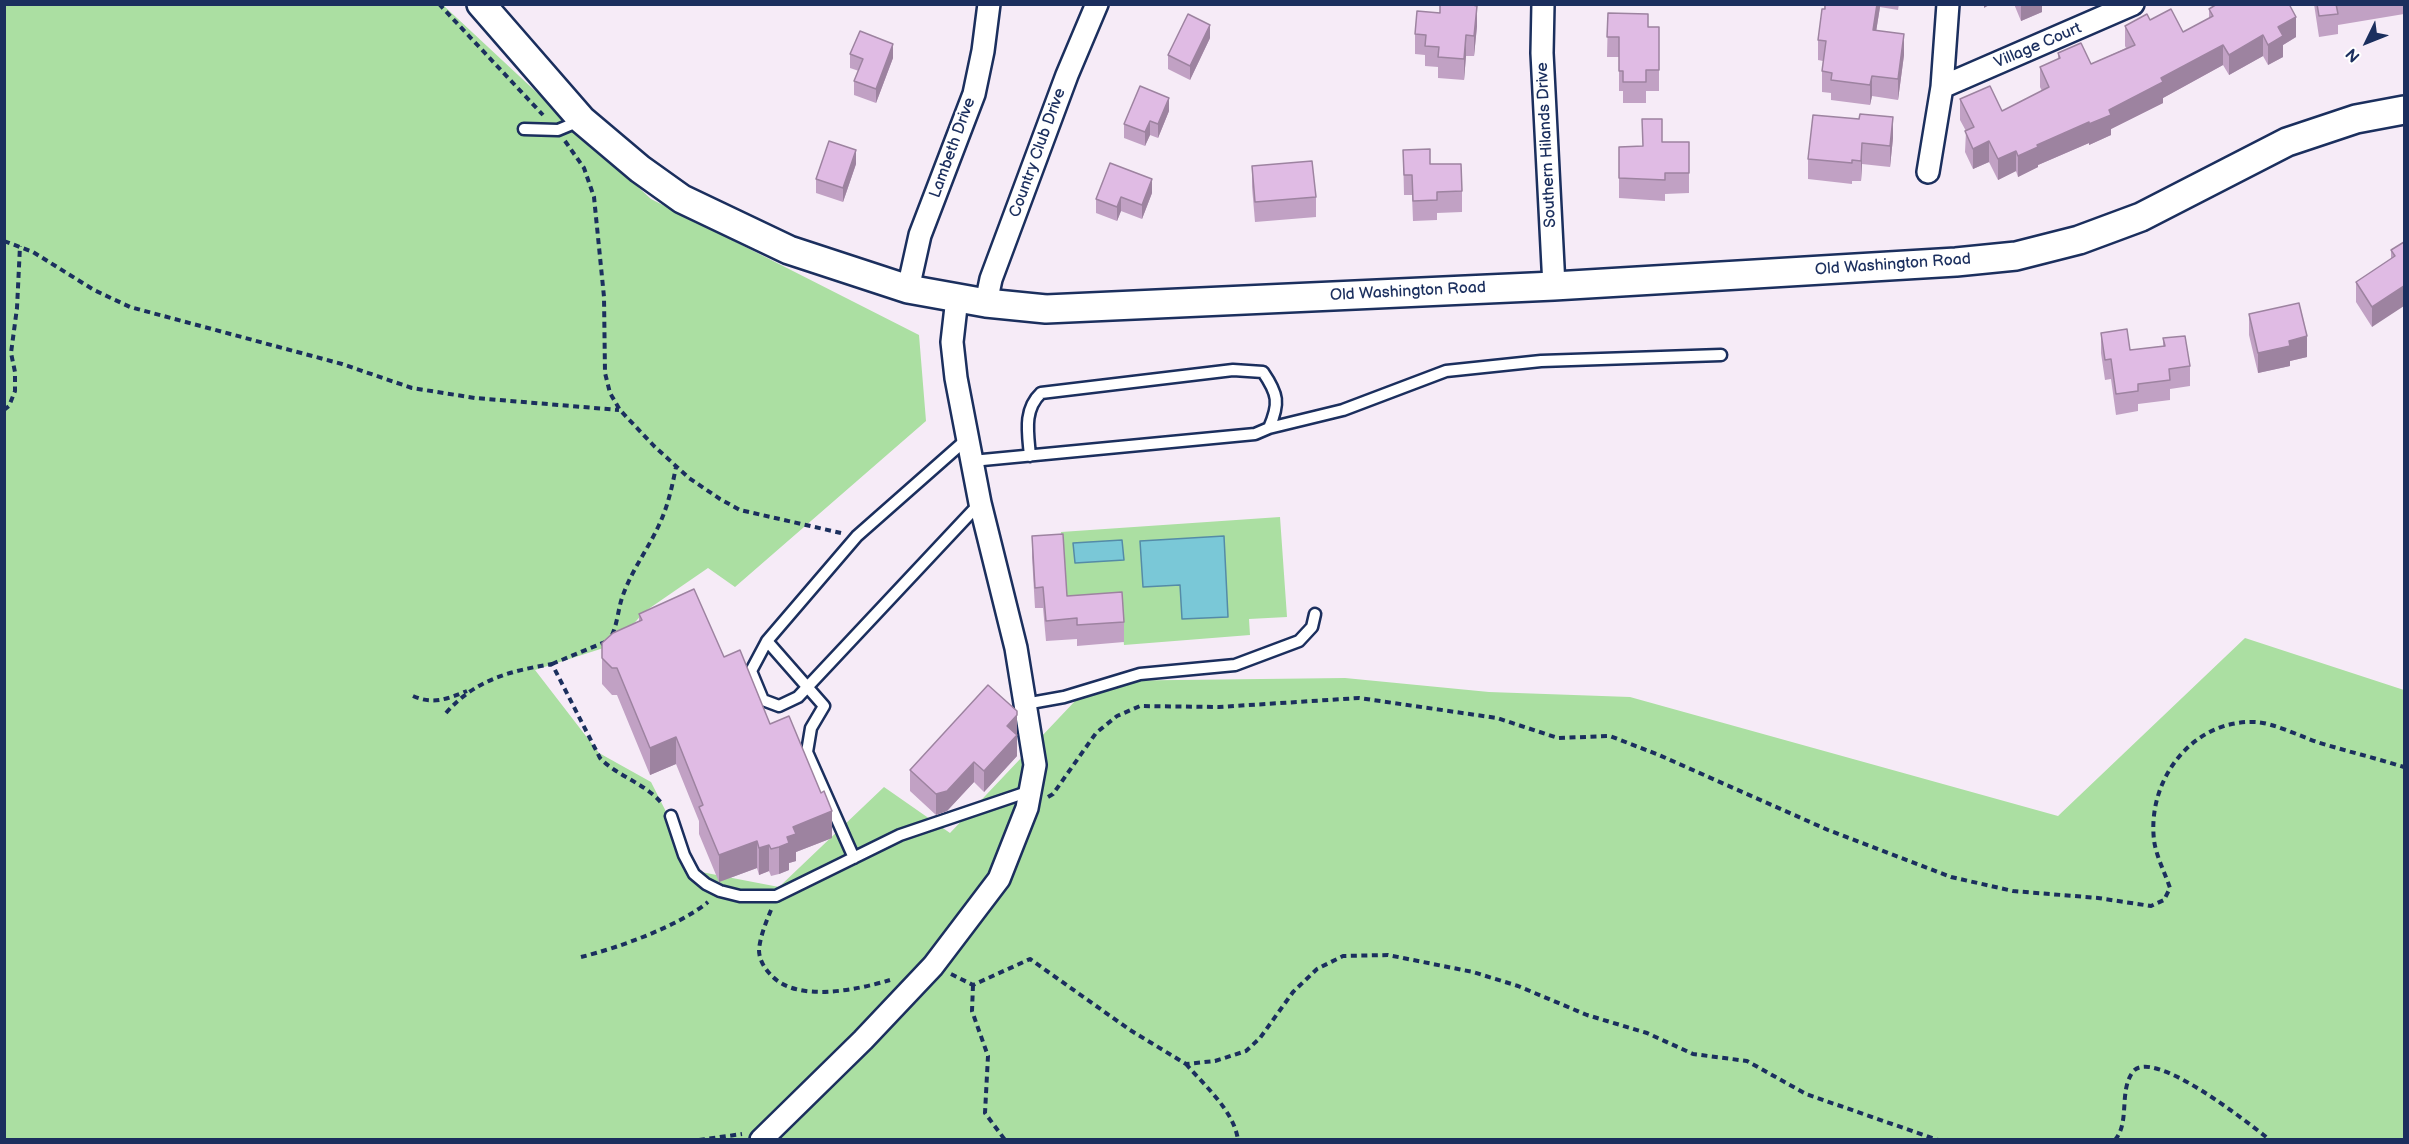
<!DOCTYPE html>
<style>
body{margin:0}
#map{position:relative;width:2409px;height:1144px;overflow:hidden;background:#f6ebf7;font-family:"Balsamiq Sans",sans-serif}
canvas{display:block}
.frame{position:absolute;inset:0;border:6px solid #1b2f5e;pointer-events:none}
.north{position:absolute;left:2337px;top:12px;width:60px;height:60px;-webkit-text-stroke:4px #fff;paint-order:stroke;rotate:227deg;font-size:16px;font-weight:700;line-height:24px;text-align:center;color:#1b2f5e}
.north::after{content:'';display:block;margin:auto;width:21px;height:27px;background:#1b2f5e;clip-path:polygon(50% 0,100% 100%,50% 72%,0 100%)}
</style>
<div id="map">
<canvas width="2409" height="1144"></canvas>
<div class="frame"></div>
<div class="north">N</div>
</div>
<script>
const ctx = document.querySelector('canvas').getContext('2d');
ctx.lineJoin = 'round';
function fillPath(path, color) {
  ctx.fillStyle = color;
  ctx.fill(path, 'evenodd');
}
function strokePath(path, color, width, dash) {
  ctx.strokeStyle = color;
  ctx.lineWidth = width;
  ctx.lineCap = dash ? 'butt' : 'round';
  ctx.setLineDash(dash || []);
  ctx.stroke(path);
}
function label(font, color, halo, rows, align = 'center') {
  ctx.font = font + ' "Balsamiq Sans",sans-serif';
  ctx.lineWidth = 4.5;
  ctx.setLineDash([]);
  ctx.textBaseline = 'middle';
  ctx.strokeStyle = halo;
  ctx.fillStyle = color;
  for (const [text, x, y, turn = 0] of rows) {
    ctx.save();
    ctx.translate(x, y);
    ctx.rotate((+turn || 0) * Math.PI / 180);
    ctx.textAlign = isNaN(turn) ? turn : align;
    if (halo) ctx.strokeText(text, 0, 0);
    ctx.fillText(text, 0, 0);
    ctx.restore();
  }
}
fillPath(new Path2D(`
 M5,5H443L651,199L919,335L926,421L735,587L708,568L644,612L616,644L535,670L599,753L651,782L696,871L779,887L884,787L950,833L1094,681L1345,678L1489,692L1630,697L2058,816L2245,638L2404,690V1139L5,1140Z
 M1280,517L1287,617L1249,619L1250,635L1124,645L1121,613L1066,605L1061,532Z`), '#abdfa2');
const water = new Path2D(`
 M1224,536L1228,617L1182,619L1180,585L1143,587L1140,541Z
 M1122,540L1124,560L1075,563L1073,543Z`);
fillPath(water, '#7ac8d7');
strokePath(water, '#548ba7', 1.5);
const service = new Path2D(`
 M524,129L558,130L582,120
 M1269,428L1343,410L1446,371L1541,361L1721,355
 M967,439L857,536L767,641L751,671L763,700L779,706L798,697L980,503
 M972,461L1255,434L1269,428C1280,403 1278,394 1263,372L1233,370L1041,393C1023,410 1028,433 1030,456
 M767,641L824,706L811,728L807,752L854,858
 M1025,704L1064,697L1140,674L1235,665L1299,641L1312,627L1315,614
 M671,816L684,855L694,874L706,884L720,891L740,896H776L900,835L1030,791`);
const minor = new Path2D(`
 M1543,4L1542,53L1554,286
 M1942,87L2133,4
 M1928,172L1942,87L1948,4
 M908,289L920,235L974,94L983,51L989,4
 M986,303L991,279L1067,75L1097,4
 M761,1140L863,1040L933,966L999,879L1027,808L1035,765L1016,648L980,503L956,378L952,342L957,298`);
const tertiary = new Path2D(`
 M481,4L582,120L640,169L682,199L789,250L908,289L986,303L1046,309L1554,286L1956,262L2016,256L2079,240L2141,217L2287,142L2356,119L2404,110`);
strokePath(service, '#1b2f5e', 15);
strokePath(minor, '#1b2f5e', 26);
strokePath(tertiary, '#1b2f5e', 32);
strokePath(new Path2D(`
 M439,4L543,115
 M565,141L584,168L594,197L604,297L605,373L610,393L620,410L654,446L689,478L720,499L740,510L841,533
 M4,241L33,252L94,290L130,307L342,364L412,388L475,398L619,410
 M4,410L9,406L15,391V372L11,353L17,308L20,246
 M612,635C618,622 618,608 623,595C632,570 648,549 659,525C668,506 672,487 676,467
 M552,664L605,642
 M413,696C433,705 447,699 467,691
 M446,713C475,680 509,671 552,664L600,758C618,777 646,783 663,805
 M1048,797L1053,794L1096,733L1117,716L1140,706L1219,707L1359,698L1497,718L1558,738L1610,736L1659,755L1828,830L1951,877L2013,891L2098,898L2151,906L2164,900L2170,888C2165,873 2156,856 2154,840C2147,779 2193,719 2256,722C2273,723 2300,736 2317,742C2346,751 2375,758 2404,767
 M771,910C766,922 760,937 759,950C759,960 765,969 771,975C796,1003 857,990 890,980
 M581,957C618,948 679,926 708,902
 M951,974L973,985L1030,959L1130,1030L1186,1064L1215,1061L1246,1051L1260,1038L1293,992L1317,969L1343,956L1388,955L1473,972L1518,986L1587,1015L1647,1033L1693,1054L1747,1061L1806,1094L1938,1140
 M973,985L972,1011L988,1056L985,1113L1005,1140
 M1186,1064C1205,1086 1234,1111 1238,1140
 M699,1140L742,1134
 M2115,1140C2130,1122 2119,1093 2132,1073C2150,1044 2251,1125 2270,1140`), '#1b2f5e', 4, [6, 4.5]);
strokePath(service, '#fff', 10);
strokePath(minor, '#fff', 21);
strokePath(tertiary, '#fff', 27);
fillPath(new Path2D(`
 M1469,4L1477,26L1474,56H1466L1464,80L1438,78V67L1425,66V55L1415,54V34L1440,13Z
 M1825,4H1899L1898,10L1880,7L1876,31L1904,55L1898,100L1872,96L1870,105L1831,100V93L1822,92V71L1823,61L1818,60V40Z
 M2014,4H2042V12L2021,21Z
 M2212,4H2289L2296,37L2283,45V57L2268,65L2263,56L2229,75L2223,65L2163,98V103L2111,129V135L2089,145V143L2038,165V167L2018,177L2016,171L1998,180L1989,162L1973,169L1965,152L1966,131L1960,120V99L2002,111L2042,91L2040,87V67L2058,59V53L2091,64L2126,48L2125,46V26L2150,20L2183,32L2209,19V9L2212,8Z
 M2314,4H2404V14L2338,25V34L2319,37Z
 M1608,13L1648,27H1659V91H1646V103H1623V91H1619V57H1607Z
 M1210,38L1190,80L1168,69V55Z
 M850,54L893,58L876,103L854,95V81L859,71L850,68Z
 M1169,111L1158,138L1150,135L1145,146L1124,138V124Z
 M1813,115L1893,138L1890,167L1862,164L1861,181H1852V184L1808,179V159Z
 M1662,142H1689V193L1665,194V201L1619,198V147L1643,146Z
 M1403,150L1430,164L1462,191V212L1437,213V220L1413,221L1412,195H1404Z
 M856,164L843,202L816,193V179Z
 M1252,166L1316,197V217L1255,222L1252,187Z
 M1152,193L1142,219L1121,211L1117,221L1096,213V199Z
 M2404,242L2372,327L2356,302V282L2391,259V250Z
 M2249,314L2307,357L2290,361V366L2258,373L2249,335Z
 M2101,333L2130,350L2163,346V338L2190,366V386L2170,389V400L2138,404V411L2116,415L2111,379L2105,380L2101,353Z
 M1032,536L1067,596L1124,622V642L1077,646V639L1046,641L1043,608H1035L1032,557Z
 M639,614L724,657L770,724L832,838L796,852V861L789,863V870L779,874L771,876L769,871L759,875L757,868L719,882L699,834V821L676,764L650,775L617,695H612L602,684V643L639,621Z
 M1017,715V756L984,792L974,782L947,811L936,815L910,791V770Z`), '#c1a1c4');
fillPath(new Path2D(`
 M1877,4H1880V7L1873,51V30Z
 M1984,4H1991L1984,8Z
 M2021,4H2042V12L2021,21Z
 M1477,6V26L1474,56V36Z
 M2296,17V37L2283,45V57L2268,65V45L2278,27Z
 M1210,25V38L1190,80V66Z
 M1904,34V55L1898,100V79Z
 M1466,35V56L1464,80V59Z
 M2263,35V56L2229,75V55Z
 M893,44V58L876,103V89Z
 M2223,45V65L2163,98V103L2111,129V135L2089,145V124L2109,110L2161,78Z
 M1872,76V96L1870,105V85Z
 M1169,98V111L1158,138V124Z
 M1893,117V138L1890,167V146Z
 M1150,121V135L1145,146V132Z
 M2089,122V143L2038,165V167L2018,177V156L2037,145Z
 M1989,141V162L1973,169V149Z
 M1862,143V164L1861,181V161Z
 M856,150V164L843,202V188Z
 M2016,151V171L1998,180V159Z
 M1152,179V193L1142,219V205Z
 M1121,197V211L1117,221V207Z
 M2404,286V306L2372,327V307Z
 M2307,336V357L2290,361V366L2258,373V353L2289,341Z
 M1017,715V756L984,792V771L1007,726Z
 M676,737V764L650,775V748Z
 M974,762V782L947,811L936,815V794Z
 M832,811V838L796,852V861L789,863V870L779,874V847L793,827Z
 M757,841V868L719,882V855Z
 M769,845V871L759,875V848Z`), '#9d83a0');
const building = new Path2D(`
 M1440,4H1468L1477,6L1474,36L1466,35L1464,59L1438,57L1439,47L1425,46L1426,35L1415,34L1417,11L1440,13Z
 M1825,4H1877L1873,30L1904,34L1898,79L1872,76L1870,85L1831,80L1832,73L1822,71L1826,41L1818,40L1822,9H1825Z
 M2217,4H2289L2296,17L2278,27L2283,36L2268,45L2263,35L2229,55L2223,45L2161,78L2163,82L2109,110L2111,115L2089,124V122L2037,145L2038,147L2018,156L2016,151L1998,159L1989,141L1973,149L1965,131L1974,127L1960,99L1990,86L2002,111L2049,87L2040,67L2060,58L2058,53L2081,43L2091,64L2135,45L2125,26L2147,14L2150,20L2171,9L2183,32L2213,16L2209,9Z
 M2317,4H2336L2338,14L2319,16Z
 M1608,13L1648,14V27H1659V70H1646V82H1623V71H1619V37H1607Z
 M1188,14L1210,25L1190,66L1168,55Z
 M860,31L893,44L876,89L854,81L863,59L850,54Z
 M1140,86L1169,98L1158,124L1150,121L1145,132L1124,124Z
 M1860,114L1893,117L1890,146L1862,143L1861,161L1852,160V163L1808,159L1813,115L1859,119Z
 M1642,119H1662V142H1689V173H1665V180L1619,178V147L1643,146Z
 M829,141L856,150L843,188L816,179Z
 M1430,149V164H1461L1462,191L1437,192V200L1413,201L1412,175H1404L1403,150Z
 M1312,161L1316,197L1255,202L1252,166Z
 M1110,163L1152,179L1142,205L1121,197L1117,207L1096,199Z
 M2404,242V286L2372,307L2356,282L2395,256L2391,250Z
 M2299,303L2307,336L2289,341L2290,346L2258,353L2249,314Z
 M2127,329L2130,350L2165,346L2163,338L2185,336L2190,366L2169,369L2170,380L2138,384V391L2116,394L2111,359L2105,360L2101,333Z
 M1063,534L1067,596L1122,592L1124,622L1077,625V618L1046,621L1043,587L1035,588L1032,536Z
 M694,589L724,657L740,650L770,724L789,716L821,793L824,791L832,811L793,827L796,834L787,837L789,843L779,847L771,849L769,845L759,848L757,841L719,855L699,807L703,805L676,737L650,748L617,668H612L602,658V643L613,633L642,620L639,614Z
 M988,685L1017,711V715L1007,726L1017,735L984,771L974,762L947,791L936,794L910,770Z`);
fillPath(building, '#e0bbe4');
strokePath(building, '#9d83a0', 1.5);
label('16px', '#1b2f5e', '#fff', [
 ["Village Court",2038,46,-23],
 ["Southern Hilands Drive",1547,145,-93],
 ["Lambeth Drive",953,148,-70],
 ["Country Club Drive",1038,153,-70],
 ["Old Washington Road",1893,265,-4],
 ["Old Washington Road",1408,292,-3]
]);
</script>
